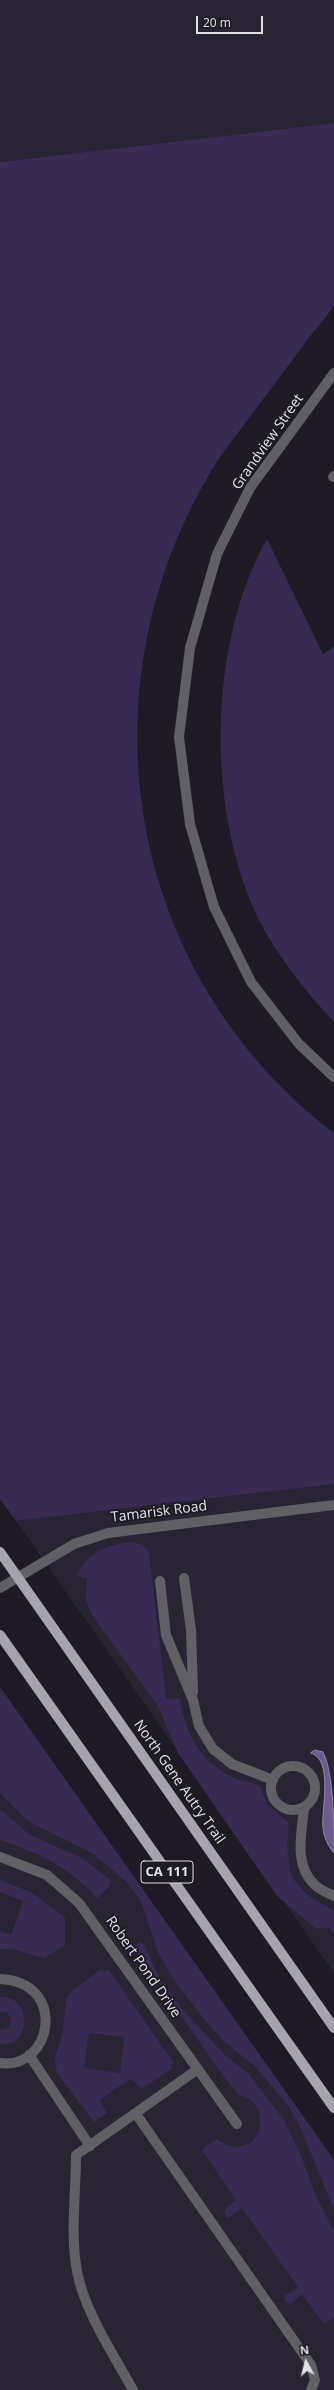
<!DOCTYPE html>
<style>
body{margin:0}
#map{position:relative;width:334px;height:2390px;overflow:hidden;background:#1e1b26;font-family:"Open Sans",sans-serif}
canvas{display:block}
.north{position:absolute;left:286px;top:2342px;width:40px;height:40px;-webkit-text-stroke:3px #1e1b26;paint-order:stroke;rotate:353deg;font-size:11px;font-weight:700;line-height:16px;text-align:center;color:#e3e1e8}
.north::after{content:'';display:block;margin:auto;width:14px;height:18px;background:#e3e1e8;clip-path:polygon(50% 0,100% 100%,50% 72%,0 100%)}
.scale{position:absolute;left:196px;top:16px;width:67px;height:18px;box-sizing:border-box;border:2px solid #e3e1e8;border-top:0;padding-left:5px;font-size:12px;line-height:14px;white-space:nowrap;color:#e3e1e8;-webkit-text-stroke:3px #1e1b26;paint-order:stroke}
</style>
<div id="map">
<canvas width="334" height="2390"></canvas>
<div class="north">N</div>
<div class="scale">20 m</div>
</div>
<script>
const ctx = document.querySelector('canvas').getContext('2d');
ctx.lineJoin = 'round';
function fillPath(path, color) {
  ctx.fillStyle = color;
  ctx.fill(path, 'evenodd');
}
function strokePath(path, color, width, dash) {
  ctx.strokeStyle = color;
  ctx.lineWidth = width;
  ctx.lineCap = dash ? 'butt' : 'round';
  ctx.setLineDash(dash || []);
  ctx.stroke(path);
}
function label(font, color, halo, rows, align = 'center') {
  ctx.font = font + ' "Open Sans",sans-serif';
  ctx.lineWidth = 4;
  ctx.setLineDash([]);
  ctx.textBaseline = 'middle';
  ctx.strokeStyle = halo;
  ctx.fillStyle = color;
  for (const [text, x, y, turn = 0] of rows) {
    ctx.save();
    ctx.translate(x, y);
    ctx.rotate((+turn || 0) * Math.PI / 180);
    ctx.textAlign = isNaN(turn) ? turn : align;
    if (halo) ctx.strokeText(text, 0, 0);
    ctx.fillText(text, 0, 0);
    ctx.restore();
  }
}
fillPath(new Path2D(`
 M0,0H334V123L0,162Z
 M334,1484V1973L16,1521Z
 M0,1687L334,2160V2390H0Z`), '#282434');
fillPath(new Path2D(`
 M334,123C334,168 334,213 334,259C334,270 334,294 334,304C330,314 314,331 307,340C287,368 266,395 246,422C234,439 220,455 210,473C79,695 128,975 334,1133V1484L16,1521L0,1499V162Z
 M267,539L323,654L334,647V1022C306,992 279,958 260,922C206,814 207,644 267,539Z
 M133,1542L143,1545L149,1553L166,1698L180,1699C185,1733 201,1763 234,1778C242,1782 252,1782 260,1786L267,1804L289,1823L287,1847L290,1871L294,1880L307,1895L334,1911V1933L329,1928H315L277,1896L178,1753L158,1706L92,1615L86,1601L87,1579L77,1575C88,1552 108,1544 133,1542Z
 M0,1687L334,2160V2210L301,2129L289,2107L254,2065L227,2044L208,2024L174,1980L158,1952L141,1902L127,1882L92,1853L29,1822L0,1793Z
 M0,1809L30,1835L82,1858L111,1880L109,1887L97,1898C68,1866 40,1854 0,1840Z
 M0,1880L33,1893L65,1918V1945L44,1958L11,1949H0V1931L11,1935L23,1901L0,1892Z
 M139,1942L144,1944L157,1973L182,2009L225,2055L249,2074L284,2120L300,2153L316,2196L334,2231V2317L324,2324L302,2294L290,2304L285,2300V2296L298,2287L242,2208L230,2217H226L224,2210L236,2200L202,2150L217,2139C228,2149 241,2149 253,2141L260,2128L259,2110L251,2100L238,2094L224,2077L133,1947Z
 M102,1968L104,1972L108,1969L174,2063L170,2065L172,2068L142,2089L130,2079L99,2100L107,2113L94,2122L57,2073L55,2058L63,2032L66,1999L73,1990ZM89,2033L124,2037L120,2073L84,2068Z
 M0,1997C33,1995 32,2048 0,2044V2030L9,2028L11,2020L8,2013L0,2012Z`), '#382a53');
const water = new Path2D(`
 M315,1750L323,1752C334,1774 334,1826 334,1853C328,1846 324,1838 323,1828C321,1809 334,1760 311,1753Z`);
fillPath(water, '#6c5d8d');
strokePath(water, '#9085a8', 1);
strokePath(new Path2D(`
 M334,373L250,488L217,554L190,648L179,737L190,824L214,907L251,982L299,1044L334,1077
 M333,477L334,476
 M184,1578L191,1630L193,1692
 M160,1581L166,1635L193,1700L199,1726L213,1749L232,1764L273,1780
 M0,1588L74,1544L108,1533L334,1505
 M271 1788a22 22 0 1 1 44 0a22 22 0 1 1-44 0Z
 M304,1807C302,1833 293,1865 315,1885C320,1890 328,1893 334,1896
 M0,1857L47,1875L79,1903L237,2124
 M0,1979C69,1982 52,2071 0,2063
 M29,2055L90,2146
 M136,2114L311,2365L315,2380L311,2390
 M133,2390C114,2355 84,2311 77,2271C70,2234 76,2193 76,2155L198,2069`), '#616066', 10);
strokePath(new Path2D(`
 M0,1552L334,2028
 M0,1635L334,2108`), '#a6a3af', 10);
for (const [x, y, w] of [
 [167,1872,52]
]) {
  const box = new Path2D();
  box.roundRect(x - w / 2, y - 11, w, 22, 3);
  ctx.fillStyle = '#1e1b26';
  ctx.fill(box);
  strokePath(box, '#e3e1e8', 1);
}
label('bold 13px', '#e3e1e8', null, [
 ["CA 111",167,1872]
]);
label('14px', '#e3e1e8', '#1e1b26', [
 ["Grandview Street",268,442,-55],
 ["Tamarisk Road",159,1512,-7],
 ["North Gene Autry Trail",179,1782,55],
 ["Robert Pond Drive",143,1967,55]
]);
</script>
